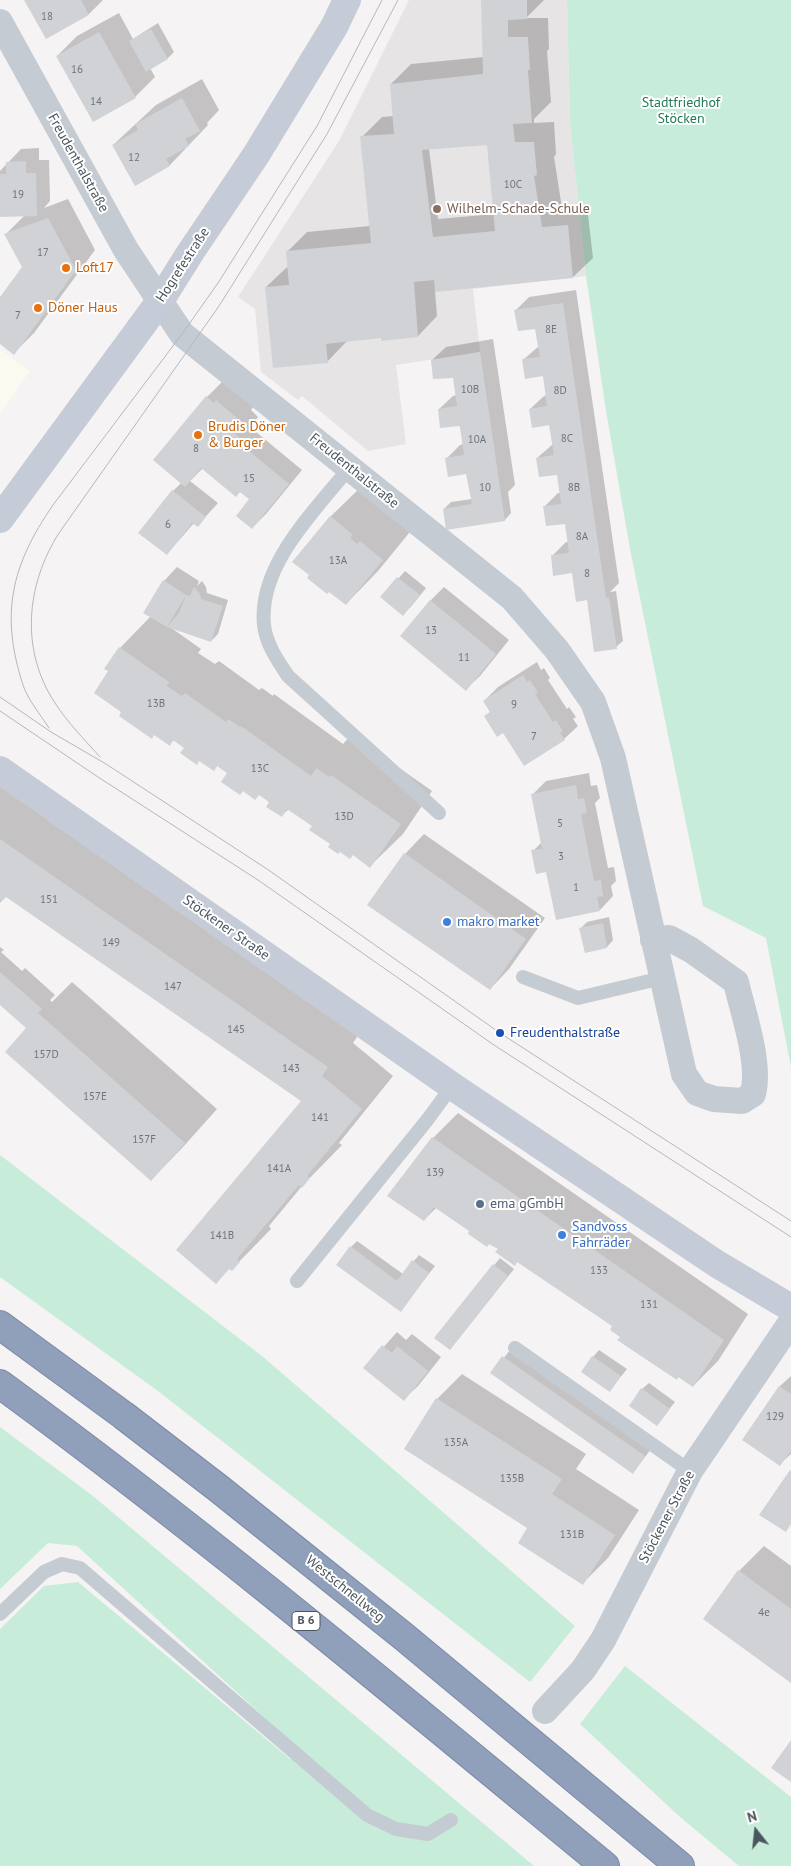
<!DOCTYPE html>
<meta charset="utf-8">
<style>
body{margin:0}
#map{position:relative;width:791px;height:1866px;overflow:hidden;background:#f5f3f3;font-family:"PT Sans",sans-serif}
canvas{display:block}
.north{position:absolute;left:731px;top:1806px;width:50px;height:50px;-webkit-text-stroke:4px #fff;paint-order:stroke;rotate:344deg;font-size:14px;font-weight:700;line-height:20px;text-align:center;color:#4c545e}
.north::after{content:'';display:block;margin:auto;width:18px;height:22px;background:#4c545e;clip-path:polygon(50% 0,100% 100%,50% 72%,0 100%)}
</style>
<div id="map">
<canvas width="791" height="1866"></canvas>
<div class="north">N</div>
</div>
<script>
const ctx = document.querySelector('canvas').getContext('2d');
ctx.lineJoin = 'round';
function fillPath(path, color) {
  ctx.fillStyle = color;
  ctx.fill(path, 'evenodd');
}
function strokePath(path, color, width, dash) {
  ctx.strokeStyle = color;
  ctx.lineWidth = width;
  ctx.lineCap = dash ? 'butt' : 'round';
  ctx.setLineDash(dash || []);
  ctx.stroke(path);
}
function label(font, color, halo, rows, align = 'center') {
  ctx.font = font + ' "PT Sans",sans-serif';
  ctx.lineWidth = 4;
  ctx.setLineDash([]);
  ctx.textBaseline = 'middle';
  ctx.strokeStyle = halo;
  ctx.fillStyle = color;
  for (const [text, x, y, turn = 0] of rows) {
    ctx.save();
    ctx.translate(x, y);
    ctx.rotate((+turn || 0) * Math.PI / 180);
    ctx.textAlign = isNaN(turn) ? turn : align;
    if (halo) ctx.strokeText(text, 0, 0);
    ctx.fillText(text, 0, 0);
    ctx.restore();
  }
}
fillPath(new Path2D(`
 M0,349L30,371L0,414Z`), '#fbfaf0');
fillPath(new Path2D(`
 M409,0H567L570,121L586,276L473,289L480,352L396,365L406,444L368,451L302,396L298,400L261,372L255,309L238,297L339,141Z`), '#e6e4e4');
fillPath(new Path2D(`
 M567,0H791V1067L766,938L703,906L630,549L606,411L586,276L570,121Z
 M0,1155L262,1356L575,1626L530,1682L158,1391L0,1277Z
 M0,1427L93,1496L534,1866H0V1629L44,1586L78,1582L290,1759L300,1750L77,1546L48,1543L0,1589Z
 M625,1666L791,1797V1866H739L680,1817L580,1724Z`), '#c7ecda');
fillPath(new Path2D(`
 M26,0H103L89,14Z
 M483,0H544L526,18H548L549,49L547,51L551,102L534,119V123L554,122L556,154L554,157L562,208L587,206L593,258L573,277L435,291L437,316L418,336L382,337L347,341L327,362L266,287L286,268L289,267L287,252L307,232L370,226L362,137L382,117L394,116L391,84L411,64L484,57ZM488,143L495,214L438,219L429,149Z
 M119,13L133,39L158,23L174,52L168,58L150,68L155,77L135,97L57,56L77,36Z
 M202,79L219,110L207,123L208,125L170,165L136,185L113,145L156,105Z
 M39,148V160H49L50,201L44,208L68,199L95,250L34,333L14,353L0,342V300L24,267L6,234L25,215L0,216V171L21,149Z
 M576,290L619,583L610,592L616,591L623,641L616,647L573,571L552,556L566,542H569L566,522L544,507L558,493H561L558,473L537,458L553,444L550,424L530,409L544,396L547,395L544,375L523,360L539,346L536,327L516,310L529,297Z
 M493,339L515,485L508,492L511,513L505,520L444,509L451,502L472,499L467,473L447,458L460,445L463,444L460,424L439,409L453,396L457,395L454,377L432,360L446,347Z
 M226,378L257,403L251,410L258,417L250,427L302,470L266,514L252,528L251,499L203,468L190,481L218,503L198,525L194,523L167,554L173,491L182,482L207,397Z
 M363,485L414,527L378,571L346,604L330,517Z
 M177,567L199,581L197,586L202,581L206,587L207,593L228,600L218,634L211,641L170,627L201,649L198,653L215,664L219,661L259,690L262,688L273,696L274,694L343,744L350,736L364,743L432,791L403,834L370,866L353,854L332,844L313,826L289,809L281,816L271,801L218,765L214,770L174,740L170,744L123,712L110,671L120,648L151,616L164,581Z
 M405,571L426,588L410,608L382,597Z
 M444,587L509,640L480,676L466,689L402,636L431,600Z
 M537,662L541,670L544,668L550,678L548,680L567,709L569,707L576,717L573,719L578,726L564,739L504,732L486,716L491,711L484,701L498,687Z
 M589,773L591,786L597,785L600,798L595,803L608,868L614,867L616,881L611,886L613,896L600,910L547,870L533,851L542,842L532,795L546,781Z
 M0,784L359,1034L353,1043L393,1076L339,1143L342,1145L302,1186L269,1226L271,1229L232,1269L230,1268L216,1282L302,1101L6,895L0,903Z
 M424,834L545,918L509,969L490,989L405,854Z
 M609,917L613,940L607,947L585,951L581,928L587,922Z
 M0,947L4,950L1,952L22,971L25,968L55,995L50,1000L52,1002L72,982L217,1109L183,1147L151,1180L32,1023L0,1004Z
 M458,1113L748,1314L718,1361L693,1386L679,1376L676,1379L622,1336L614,1326L518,1261L515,1264L499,1248L437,1207L424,1220L433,1138Z
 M357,1241L403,1274L419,1255L435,1266L401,1310L351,1247Z
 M500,1258L514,1269L456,1342L436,1337Z
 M397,1332L406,1340L412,1334L441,1357L418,1386L404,1399L365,1368Z
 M510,1350L651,1449L639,1465L633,1472L492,1373Z
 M599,1350L627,1369L610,1390L593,1357Z
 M462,1374L586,1454L576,1469L639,1510L608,1558L583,1583L529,1528L437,1399Z
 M791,1376V1454L780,1464L744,1440L780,1386Z
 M649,1383L675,1402L657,1424L642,1389Z
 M764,1546L791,1566V1681L739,1571Z`), '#0003');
fillPath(new Path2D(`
 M24,0H81L89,15L46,39Z
 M481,0H527V19L508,20V37H528L530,70H528L532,123L513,124L515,142H534L537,175L534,176L542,227L568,225L573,278L435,292L434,280L414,282L418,337L381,341V338L326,344L328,363L273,368L265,287L289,285L286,251L371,243L360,136L394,134L390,84L483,74ZM487,145L495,231L433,237L422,150Z
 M151,29L168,59L146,72L129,41Z
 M99,32L136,98L93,122L56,56Z
 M182,98L200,131L185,139L189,146L166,159L170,166L135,186L112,145L138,130L135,124Z
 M26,161V173H36L37,216L0,217V174H6V162Z
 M48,218L76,270L14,355L0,344V297L22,267L4,234Z
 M563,303L606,598L609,597L617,649L594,652L587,600L576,602L572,573L553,576L551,555L569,553L565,524L546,526L543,506L561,504L557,475L539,477L536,458L554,455L549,425L532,428L529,409L547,406L543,376L525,379L522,359L540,357L535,329L518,331L514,310Z
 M480,352L505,521L446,530L443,509L472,504L466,474L448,477L445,458L464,455L460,427L459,426L440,428L438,409L457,406L453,378L433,379L431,360Z
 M206,396L214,403L216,400L237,418L235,421L238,423L232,431L240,438L237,441L289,484L252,529L236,516L249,499L240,492L236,497L201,468L185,487L153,460Z
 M172,490L206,517L198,527L192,523L167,555L138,533Z
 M330,516L353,535L350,538L357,544L360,541L383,560L346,605L329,592L327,594L307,578L309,575L292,562Z
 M397,577L420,595L403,616L380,597Z
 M163,580L186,595L167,627L143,613Z
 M194,587L200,594L201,599L223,606L211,642L167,627L179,613L186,595L190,596Z
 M430,600L496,654L466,691L400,636Z
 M119,647L169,682L167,686L182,696L185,693L226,722L228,719L240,727L241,726L311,776L316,768L329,777L331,775L401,824L370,868L353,855L350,859L340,852L338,854L328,847L330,844L309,830L312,826L287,809L282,817L266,807L269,802L259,795L255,800L243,791L240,795L221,782L227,773L217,766L214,771L199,761L197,765L180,753L184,748L173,740L170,746L154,735L152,739L119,716L121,712L94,693L108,671L104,669Z
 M523,675L527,682L530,680L538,692L535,694L553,722L556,720L563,731L560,733L565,740L524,766L503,733L497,737L484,716L490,712L483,701Z
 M576,785L578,799L584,798L587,813L581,814L594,881L601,880L603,896L597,897L600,911L556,920L546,872L536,874L531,850L542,849L531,794Z
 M0,839L328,1067L322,1076L362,1109L307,1176L310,1178L302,1188L299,1185L237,1259L240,1262L232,1271L229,1269L216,1284L176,1250L301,1101L6,897L2,901L0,900Z
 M404,853L526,939L490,990L367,905Z
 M603,923L607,948L585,953L579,928Z
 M0,972L42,1009L38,1013L185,1143L151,1181L5,1052L26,1028L0,1005Z
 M432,1137L724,1340L693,1387L678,1377L677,1380L617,1340L620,1337L610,1330L612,1326L517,1262L515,1266L495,1252L498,1249L489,1244L487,1247L468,1234L469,1231L434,1207L424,1221L387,1196Z
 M350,1246L397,1281L412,1260L429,1273L401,1312L336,1265Z
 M493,1264L508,1276L450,1350L434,1338Z
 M382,1345L392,1353L397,1346L428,1371L404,1401L363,1368Z
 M502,1356L645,1456L633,1474L490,1373Z
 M592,1356L621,1376L610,1392L581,1372Z
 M779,1386L791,1394V1451L780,1466L742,1440Z
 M641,1388L670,1409L657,1426L629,1406Z
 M436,1398L562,1479L552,1494L615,1535L583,1585L518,1543L527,1528L404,1449Z
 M790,1470L791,1471V1524L786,1532L759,1515Z
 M738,1570L791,1609V1683L703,1619Z
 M791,1740V1782L771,1768Z`), '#d0d2d6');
const highway = new Path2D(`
 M0,1325L123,1415L218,1488L403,1636L680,1866
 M0,1384C208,1536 406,1702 605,1866`);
strokePath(highway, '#7b8ba7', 30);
strokePath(new Path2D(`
 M349,468C315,511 258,565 264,625C266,644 278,661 288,676L439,813
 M523,977L578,998L662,978
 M297,1281L428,1119L452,1086
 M515,1348L690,1471
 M0,1614L44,1572L62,1564L80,1568L367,1815L396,1829L428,1834L451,1820`), '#c5cbd2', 14);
strokePath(new Path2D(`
 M0,22L126,250L182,334L512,598L557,650L593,702L613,758L684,1074L697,1093L714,1099L742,1101L753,1094C761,1063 743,1013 736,982L691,950L669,938L653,940
 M545,1711L583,1670L603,1640L690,1471L791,1322`), '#c5cbd2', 26);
strokePath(new Path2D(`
 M0,519L160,301L190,253L256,155L334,27L347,0
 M0,770L452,1086L717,1264L791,1308`), '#c6ccd7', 28);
strokePath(highway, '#90a0bb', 28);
strokePath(new Path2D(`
 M0,697L51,732L106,764L267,869L500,1033L791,1221
 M0,711L98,777L258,880L494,1045L791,1237
 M49,728C40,714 28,700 23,685C0,614 11,566 53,505L182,334L218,283L317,126L382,0
 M100,757C84,739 68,723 55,703C20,650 26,585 59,533L219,306L327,134L398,0`), '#b6b7bc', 1);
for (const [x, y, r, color] of [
 [437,209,5,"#8d6e63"],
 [66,268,5,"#e8710a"],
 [38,308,5,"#e8710a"],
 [198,435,5,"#e8710a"],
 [447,922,5,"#3f7fe0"],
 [500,1033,5,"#1a4fb4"],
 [480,1204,5,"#5c6f8a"],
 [562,1235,5,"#3f7fe0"]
]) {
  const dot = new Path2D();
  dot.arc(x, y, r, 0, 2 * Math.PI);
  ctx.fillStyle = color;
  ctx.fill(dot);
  strokePath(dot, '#fff', 2);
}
label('11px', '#6d747c', null, [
 ["18",47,17],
 ["16",77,70],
 ["14",96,102],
 ["12",134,158],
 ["10C",513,185],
 ["19",18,195],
 ["17",43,253],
 ["7",18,316],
 ["8E",551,330],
 ["10B",470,390],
 ["8D",560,391],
 ["8C",567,439],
 ["10A",477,440],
 ["8",196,449],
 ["15",249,479],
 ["10",485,488],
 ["8B",574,488],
 ["6",168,525],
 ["8A",582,537],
 ["13A",338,561],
 ["8",587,574],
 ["13",431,631],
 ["11",464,658],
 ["13B",156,704],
 ["9",514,705],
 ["7",534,737],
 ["13C",260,769],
 ["13D",344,817],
 ["5",560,824],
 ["3",561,857],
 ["1",576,888],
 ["151",49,900],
 ["149",111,943],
 ["147",173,987],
 ["145",236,1030],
 ["157D",46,1055],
 ["143",291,1069],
 ["157E",95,1097],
 ["141",320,1118],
 ["157F",144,1140],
 ["141A",279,1169],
 ["139",435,1173],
 ["141B",222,1236],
 ["133",599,1271],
 ["131",649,1305],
 ["129",775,1417],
 ["135A",456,1443],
 ["135B",512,1479],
 ["131B",572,1535],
 ["4e",764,1613]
]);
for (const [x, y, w] of [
 [306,1621,28]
]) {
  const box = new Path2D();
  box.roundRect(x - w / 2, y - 9.5, w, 19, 4);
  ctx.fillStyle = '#fff';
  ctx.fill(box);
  strokePath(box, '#4c545e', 1);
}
label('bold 12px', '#4c545e', null, [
 ["B 6",306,1621]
]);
label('14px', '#227a59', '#fff', [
 ["Stadtfriedhof",681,103],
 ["Stöcken",681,119]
]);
label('14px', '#4c545e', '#fff', [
 ["Freudenthalstraße",78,163,61],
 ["Hogrefestraße",183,265,-57],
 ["Freudenthalstraße",354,471,39],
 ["Stöckener Straße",226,928,35],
 ["Stöckener Straße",667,1517,-62],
 ["Westschnellweg",345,1589,39]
]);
label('14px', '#785e54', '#fff', [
 ["Wilhelm-Schade-Schule",447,209]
], 'left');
label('14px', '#c56008', '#fff', [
 ["Loft17",76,268],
 ["Döner Haus",48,308],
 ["Brudis Döner",208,427],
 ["& Burger",208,443]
], 'left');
label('14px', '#366cbe', '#fff', [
 ["makro market",457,922],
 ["Sandvoss",572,1227],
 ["Fahrräder",572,1243]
], 'left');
label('14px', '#164399', '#fff', [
 ["Freudenthalstraße",510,1033]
], 'left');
label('14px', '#4e5e75', '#fff', [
 ["ema gGmbH",490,1204]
], 'left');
</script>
